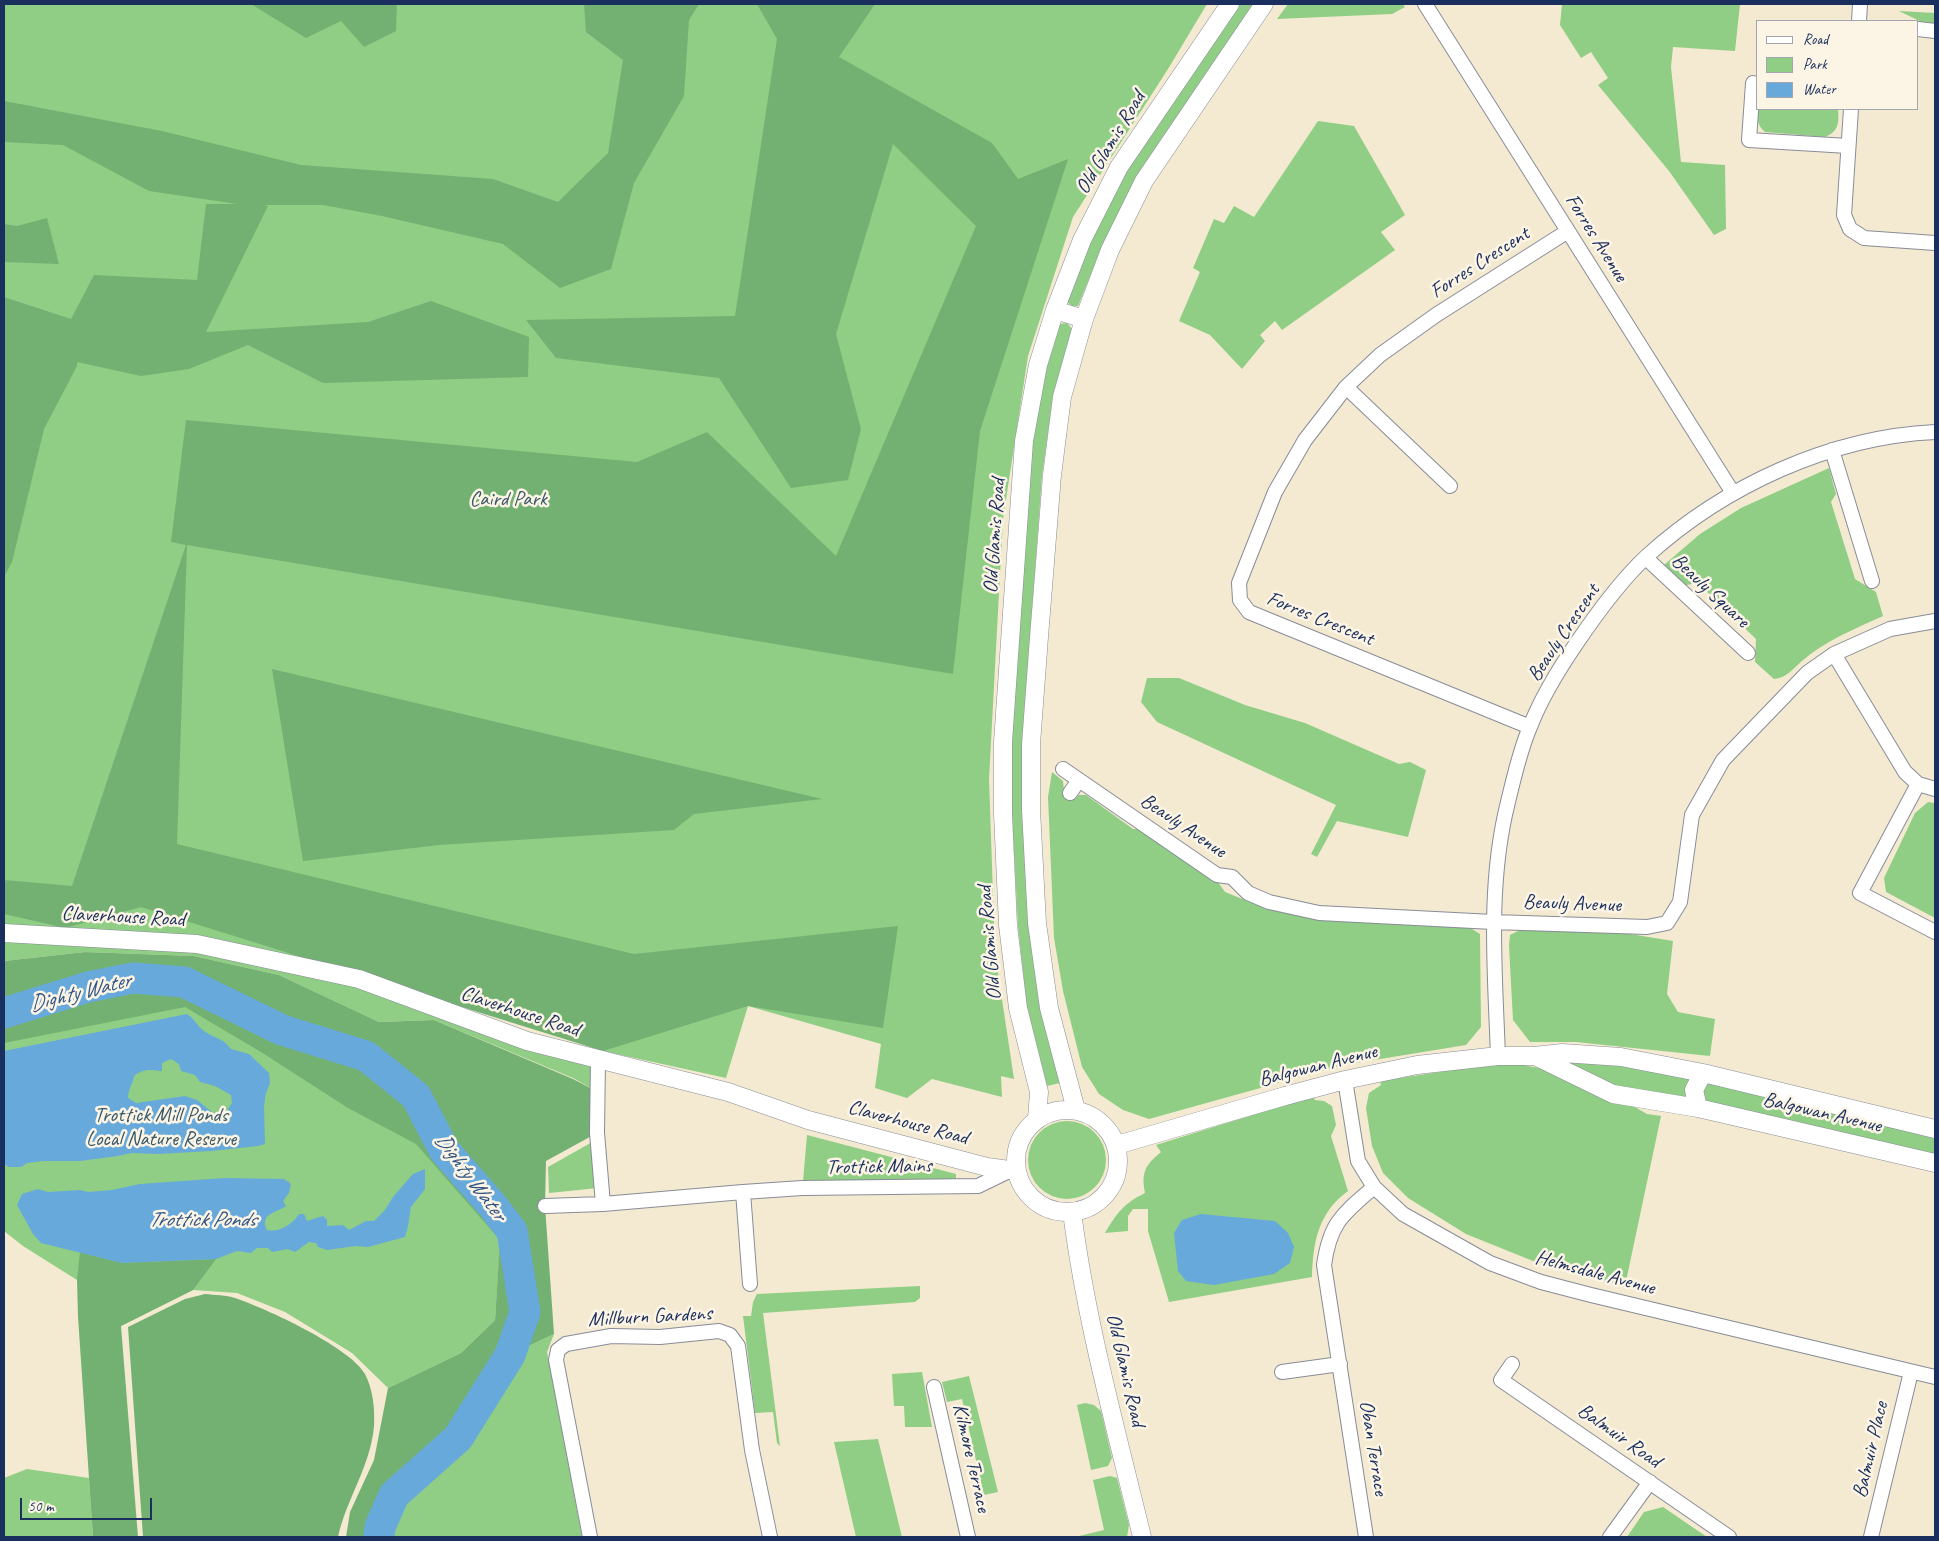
<!DOCTYPE html>
<style>
body{margin:0}
#map{position:relative;width:1939px;height:1541px;overflow:hidden;background:#f4ead1;font-family:Caveat,sans-serif}
canvas{display:block}
.frame{position:absolute;inset:0;border:5px solid #1b2f5e;pointer-events:none}
.legend{position:absolute;left:1756px;top:20px;width:162px;height:90px;box-sizing:border-box;background:#fcf5e5;border:1px solid #a2a6af;margin:0;padding:6px 9px;list-style:none;font-size:15px;color:#1b2f5e}
.legend li{display:flex;align-items:center;gap:10px;height:25px}
.legend b{width:25px;border:1px solid #a2a6af}
.scale{position:absolute;left:20px;top:1498px;width:132px;height:22px;box-sizing:border-box;border:2px solid #1b2f5e;border-top:0;padding-left:6px;font-size:15px;line-height:18px;white-space:nowrap;color:#1b2f5e;-webkit-text-stroke:4px #fcf5e5;paint-order:stroke}
</style>
<div id="map">
<canvas width="1939" height="1541"></canvas>
<div class="frame"></div>
<ul class="legend">
<li><b style="height:6px;background:#fff"></b>Road</li>
<li><b style="height:14px;background:#8fce84"></b>Park</li>
<li><b style="height:14px;background:#67a9db"></b>Water</li>
</ul>
<div class="scale">50 m</div>
</div>
<script>
const ctx = document.querySelector('canvas').getContext('2d');
ctx.lineJoin = 'round';
function fillPath(path, color) {
  ctx.fillStyle = color;
  ctx.fill(path, 'evenodd');
}
function strokePath(path, color, width, dash) {
  ctx.strokeStyle = color;
  ctx.lineWidth = width;
  ctx.lineCap = dash ? 'butt' : 'round';
  ctx.setLineDash(dash || []);
  ctx.stroke(path);
}
function label(font, color, halo, rows, align = 'center') {
  ctx.font = font + ' Caveat,sans-serif';
  ctx.lineWidth = 5;
  ctx.setLineDash([]);
  ctx.textBaseline = 'middle';
  ctx.strokeStyle = halo;
  ctx.fillStyle = color;
  for (const [text, x, y, turn = 0] of rows) {
    ctx.save();
    ctx.translate(x, y);
    ctx.rotate((+turn || 0) * Math.PI / 180);
    ctx.textAlign = isNaN(turn) ? turn : align;
    if (halo) ctx.strokeText(text, 0, 0);
    ctx.fillText(text, 0, 0);
    ctx.restore();
  }
}
fillPath(new Path2D(`
 M4,4H1207L1168,69L1073,217L1028,356L1003,519L989,779L995,953L1014,1079L1001,1076L1002,1097L932,1079L907,1098L875,1088L881,1044L748,1006L726,1078L603,1051L355,969L195,936L4,924Z
 M1240,4H1257L1137,178L1102,247L1078,306H1072L1067,302L1089,241L1126,172L1190,75Z
 M1288,4H1403L1405,7L1392,14L1277,19Z
 M1562,4H1740L1735,51L1673,47L1671,67L1681,162L1725,165L1726,229L1714,235L1669,171L1598,85L1608,78L1591,52L1581,58L1560,25Z
 M1899,11L1935,13V26L1928,25Z
 M1758,109H1838C1839,123 1839,131 1825,137L1765,132C1757,125 1757,119 1758,109Z
 M1318,121L1354,126L1405,215L1381,232L1395,250L1282,330L1275,321L1260,335L1265,341L1242,369L1210,335L1179,321L1200,272L1193,268L1214,219L1224,223L1234,206L1254,217Z
 M1067,323L1072,329L1053,396L1042,476L1022,744V797L1029,926L1040,1006L1060,1083L1047,1086L1027,1008L1018,926L1010,777L1011,742L1033,441L1047,366L1060,324Z
 M1829,468L1836,494L1831,502L1855,579L1876,592L1883,616C1855,629 1826,640 1802,661C1793,669 1786,678 1774,679L1755,662L1756,639L1698,583L1686,585L1664,565L1700,534L1741,508Z
 M1147,678H1179L1245,705L1305,723L1399,764L1410,762L1426,770L1408,837L1337,821L1317,857L1311,854L1336,805L1157,722L1141,702Z
 M1052,772L1063,781L1064,791L1075,799L1079,795H1086L1133,829H1140L1218,882L1225,892L1267,909L1318,920L1469,927L1480,934L1481,1027L1466,1045L1343,1065L1149,1119L1123,1110L1099,1094L1082,1067L1063,991L1054,938L1048,797Z
 M1928,802L1935,803V918L1886,892L1884,878L1915,813Z
 M1520,930L1630,934L1673,941L1667,994L1678,1012L1715,1019L1710,1056L1576,1042H1530L1513,1020L1509,946L1510,935Z
 M4,933L197,944L359,979L598,1060V1092L573,1078L434,1020L379,1022L279,975L194,956L85,952L4,961Z
 M111,966L551,1093L500,1246L495,1320L461,1353L388,1388L352,1353L285,1312L237,1293L193,1290L121,1326L77,1280L23,1246L4,1231V976Z
 M1561,1058L1620,1062L1694,1077L1690,1101L1618,1090L1560,1063Z
 M1513,1063L1549,1070L1626,1102L1647,1114L1661,1116L1625,1286L1533,1261L1466,1234L1408,1198L1383,1173L1372,1146L1366,1108L1369,1093L1381,1085L1380,1081L1472,1067Z
 M1713,1081L1935,1134V1158L1706,1104L1700,1099L1705,1084Z
 M1313,1096L1315,1100L1324,1101L1332,1106L1336,1125L1331,1136L1348,1191C1318,1213 1313,1242 1312,1277L1169,1302L1148,1231V1209H1133L1128,1216V1231L1105,1233C1116,1214 1124,1203 1145,1193C1141,1173 1145,1165 1161,1152L1156,1145Z
 M1028 1160a39 39 0 1 1 78 0a39 39 0 1 1-78 0Z
 M807,1135L956,1174V1180L803,1181Z
 M594,1141L598,1188L549,1193L548,1167Z
 M920,1286V1298L915,1302L763,1313L780,1446L777,1443L773,1412L755,1413L743,1316H751L753,1302L757,1294Z
 M554,1334L547,1352L582,1537H379L380,1527L394,1495L419,1471L486,1393L510,1355Z
 M922,1372L932,1427H905L904,1406H894L892,1374Z
 M969,1376L998,1492L984,1495L962,1399L947,1402L942,1382Z
 M1085,1403L1094,1405L1101,1411L1112,1458L1108,1466L1091,1470L1077,1405Z
 M878,1439L902,1537H856L834,1442Z
 M27,1469L89,1478L93,1537H4V1478Z
 M1110,1476L1117,1478L1129,1525L1127,1537H1075L1104,1530L1093,1480Z
 M1663,1507L1707,1537H1627L1644,1512Z`), '#8fce84');
fillPath(new Path2D(`
 M251,4H397L396,31L364,47L341,21L306,38Z
 M584,4H699L689,20L684,96L634,183L611,269L560,288L503,244L382,216L323,205H264L268,206L206,332L368,322L431,301L529,337L528,377L323,383L248,345L189,369L141,376L77,362V366L44,429L12,562L4,577V297L71,319L94,275L197,280L206,204H237L149,191L63,145L4,142V101L162,131L301,165L493,179L558,202L608,153L623,60L586,32Z
 M757,4H875L839,57L992,143L1018,179L1068,159L980,431L953,674L187,545L177,844L634,954L898,926L883,1028L748,1006L603,1051L141,907L65,928L4,914V880L72,886L186,545L171,542L186,420L637,462L707,432L836,556L976,226L893,144L836,334L861,429L848,480L791,488L719,378L556,358L526,320L735,316L777,39Z
 M47,218L59,264L4,262V224L17,226Z
 M272,669L822,799L694,814L674,830L439,845L303,861Z
 M85,952L194,956L279,975L379,1022L434,1020L573,1079L598,1092L597,1133L546,1161L545,1206L554,1334L510,1355L458,1438L394,1495L380,1527L379,1537H346L350,1512L374,1460L388,1388L461,1353L495,1320L500,1240L416,1144L348,1108L261,1052L185,1007L4,1043V961Z
 M80,1252L122,1263L216,1259L193,1290L121,1326L138,1537H93L78,1317L77,1280Z
 M205,1294C215,1295 226,1295 235,1298C265,1308 350,1347 365,1374C373,1390 375,1408 374,1426C371,1465 346,1500 338,1537H143L128,1327L185,1299Z`), '#73b172');
fillPath(new Path2D(`
 M187,1014C195,1019 197,1026 204,1031C215,1039 222,1037 231,1049L249,1054L269,1073L270,1083L266,1093L264,1106L265,1144L258,1146L211,1151L158,1154L131,1153L118,1156L80,1161H43L27,1163L21,1167H9L4,1164V1051ZM171,1059L179,1064L181,1071L195,1075L200,1082L215,1086L231,1095L232,1103L226,1112L213,1113L197,1100L185,1096L136,1103L128,1098C128,1089 133,1084 134,1076C144,1068 150,1070 162,1071V1063Z
 M425,1169V1189L411,1207L408,1226L405,1237L368,1247L356,1246L327,1250L318,1247L316,1243L309,1242L295,1252L288,1249L272,1252L268,1248H257L251,1253L237,1251L216,1259L122,1263L41,1243L33,1234L17,1205L22,1194L38,1189L48,1192L80,1190L88,1192L112,1190L140,1184L225,1178L284,1179L291,1184L289,1193L283,1201L286,1206C277,1213 259,1213 267,1230C279,1233 293,1224 299,1214H304L307,1221L323,1216L327,1220V1226L343,1225L349,1230L366,1221H374L385,1210L393,1197L413,1174Z
 M1201,1214L1275,1221L1288,1233L1294,1247L1290,1263L1274,1274L1214,1285L1186,1281L1178,1271L1174,1233L1182,1220Z`), '#67a9db');
strokePath(new Path2D(`
 M4,1013L88,987L133,978L184,982L282,1030L366,1056L416,1096L444,1150L492,1205L512,1231L525,1312L510,1355L458,1438L394,1495L380,1527L379,1537`), '#67a9db', 31);
const minor = new Path2D(`
 M1425,4L1733,493
 M1859,21L1860,4
 M1918,29L1935,31
 M1758,84L1753,83L1749,140L1848,146
 M1851,109L1844,215L1850,229L1864,238L1935,243
 M1346,387L1450,486
 M1832,450L1872,581
 M1646,558L1748,653
 M1834,654L1905,772L1918,784L1935,789
 M1530,727L1249,612L1240,600L1239,583L1275,492L1305,440L1346,387L1380,355L1436,315L1568,231
 M1063,769L1217,875L1232,877L1248,893L1269,902L1319,913L1493,922L1647,927L1667,923L1680,902L1692,815L1723,760L1807,673L1834,654L1890,629L1935,621
 M1918,784L1860,893L1935,932
 M1070,793L1079,780
 M1498,1056C1495,971 1487,885 1508,802C1514,777 1520,750 1530,727C1541,698 1559,669 1576,644C1597,613 1620,581 1647,556C1724,486 1830,437 1935,432
 M598,1060L597,1133L603,1204
 M1345,1080L1358,1161L1374,1187L1403,1214L1490,1263L1541,1282L1591,1295L1935,1377
 M743,1192L750,1284
 M545,1206L603,1204L743,1192L802,1188L978,1186L1011,1170
 M1512,1364L1501,1380L1729,1537
 M1282,1372L1340,1364
 M934,1387L968,1537
 M590,1537L556,1360L558,1350L566,1344L611,1336L660,1337L719,1331L730,1335L738,1346L752,1450L770,1537
 M1366,1537L1324,1265C1330,1222 1343,1214 1374,1187
 M1610,1537L1650,1482
 M1871,1537L1911,1372`);
const tertiary = new Path2D(`
 M1055,310L1084,319
 M4,933L197,944L359,979L527,1041L728,1092L808,1120L987,1167L1017,1171
 M1535,1056L1613,1094L1698,1108L1935,1163
 M1698,1108L1694,1090L1703,1073
 M1076,1110L1049,1008L1037,923L1031,810V744L1039,637L1052,475L1062,397L1084,319L1110,250L1144,181L1264,4
 M1016 1161a51 51 0 1 1 102 0a51 51 0 1 1-102 0Z
 M1037,1119L1039,1092L1018,1008L1008,925L1003,814V742L1024,441L1038,365L1055,310L1082,240L1119,167L1230,4
 M1117,1145L1285,1096L1345,1080L1417,1065L1498,1056H1534L1562,1053L1621,1057L1703,1073L1935,1129
 M1072,1212C1086,1322 1116,1429 1142,1537`);
strokePath(minor, '#888c98', 16);
strokePath(tertiary, '#888c98', 19);
strokePath(minor, '#fff', 14);
strokePath(tertiary, '#fff', 18);
label('21px', '#1b2f5e', '#fcf5e5', [
 ["Old Glamis Road",1111,143,-59],
 ["Forres Avenue",1596,238,58],
 ["Forres Crescent",1480,263,-33],
 ["Old Glamis Road",995,536,-86],
 ["Beauly Square",1710,591,43],
 ["Forres Crescent",1320,619,22],
 ["Beauly Crescent",1564,633,-56],
 ["Beauly Avenue",1183,826,34],
 ["Beauly Avenue",1572,904,2],
 ["Claverhouse Road",123,917,3],
 ["Old Glamis Road",990,943,-95],
 ["Claverhouse Road",520,1012,18],
 ["Balgowan Avenue",1318,1066,-14],
 ["Balgowan Avenue",1822,1113,13],
 ["Claverhouse Road",908,1123,15],
 ["Trottick Mains",879,1167,-1],
 ["Helmsdale Avenue",1595,1273,15],
 ["Millburn Gardens",650,1317,-3],
 ["Old Glamis Road",1125,1370,77],
 ["Balmuir Road",1619,1436,35],
 ["Oban Terrace",1373,1448,81],
 ["Balmuir Place",1871,1450,-77],
 ["Kilmore Terrace",971,1458,77]
]);
label('21px', '#385768', '#fcf5e5', [
 ["Caird Park",508,499],
 ["Trottick Mill Ponds",161,1115],
 ["Local Nature Reserve",161,1139]
]);
label('italic 22px', '#325484', '#fcf5e5', [
 ["Dighty Water",80,993,-14],
 ["Dighty Water",470,1177,53],
 ["Trottick Ponds",202,1220]
]);
</script>
